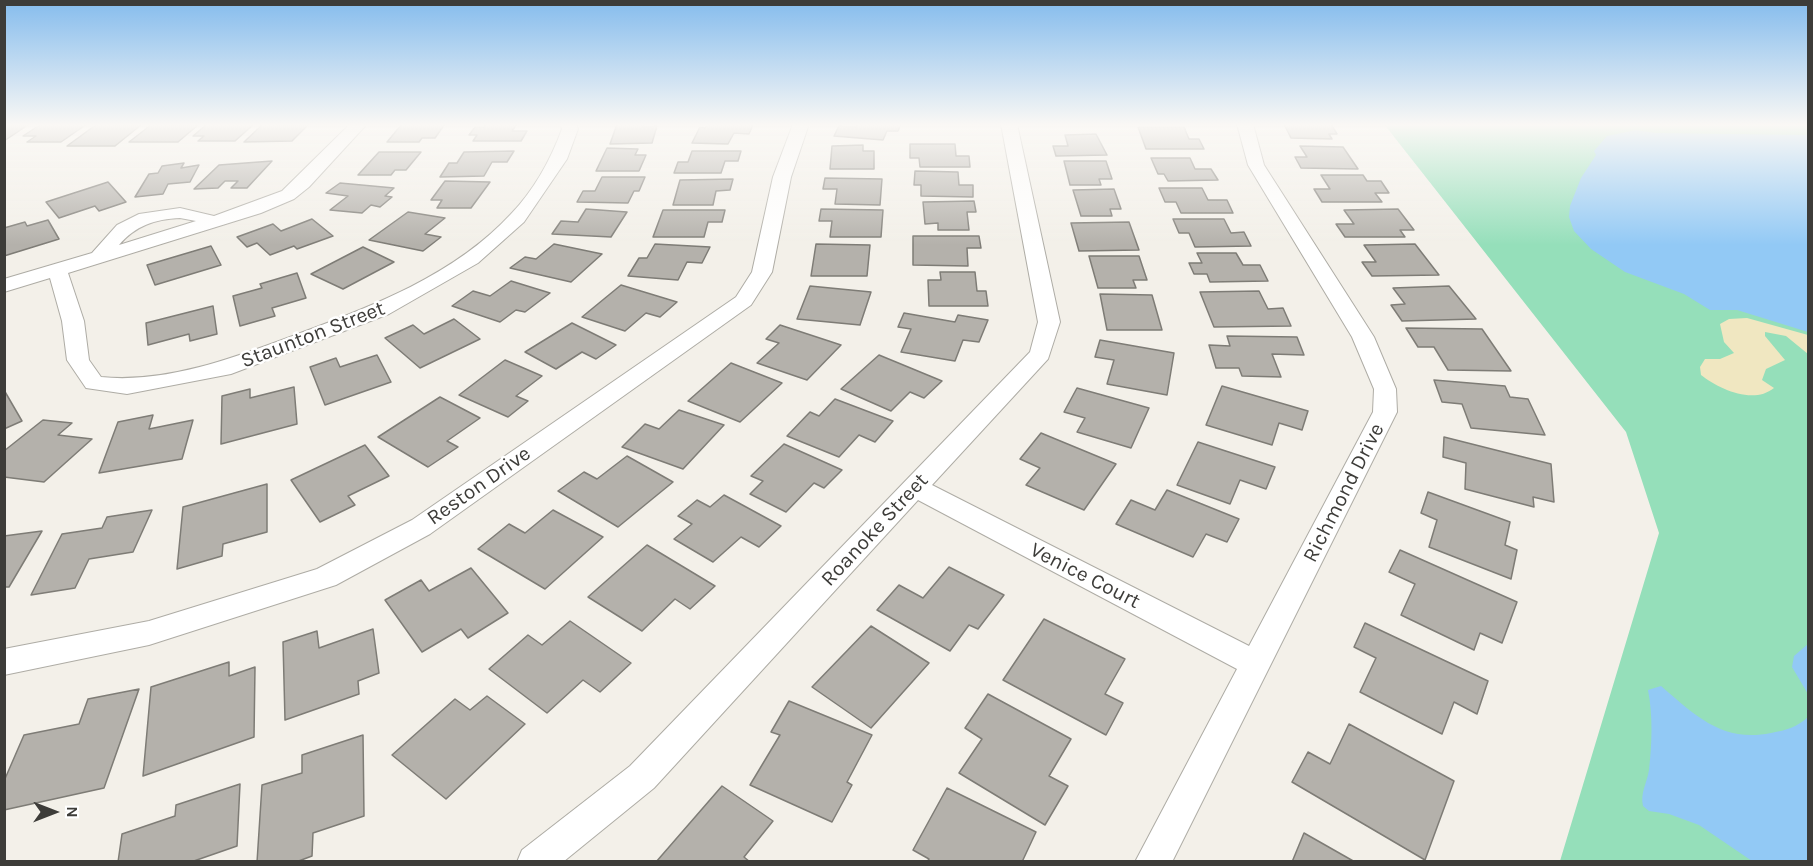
<!DOCTYPE html>
<style>
body{margin:0}
#map{position:relative;width:1813px;height:866px;overflow:hidden;background:#f3f0e9;font-family:Karla,sans-serif}
canvas{display:block}
.frame{position:absolute;inset:0;border:6px solid #3d3c39;pointer-events:none}
.north{position:absolute;left:24px;top:782px;width:60px;height:60px;-webkit-text-stroke:4px #fff;paint-order:stroke;rotate:90deg;font-size:16px;font-weight:700;line-height:24px;text-align:center;color:#3d3c39}
.north::after{content:'';display:block;margin:auto;width:21px;height:27px;background:#3d3c39;clip-path:polygon(50% 0,100% 100%,50% 72%,0 100%)}
</style>
<div id="map">
<canvas width="1813" height="866"></canvas>
<div class="frame"></div>
<div class="north">N</div>
</div>
<script>
const ctx = document.querySelector('canvas').getContext('2d');
ctx.lineJoin = 'round';
function fillPath(path, color) {
  ctx.fillStyle = color;
  ctx.fill(path, 'evenodd');
}
function strokePath(path, color, width, dash) {
  ctx.strokeStyle = color;
  ctx.lineWidth = width;
  ctx.lineCap = dash ? 'butt' : 'round';
  ctx.setLineDash(dash || []);
  ctx.stroke(path);
}
function label(font, color, halo, rows, align = 'center') {
  ctx.font = font + ' Karla,sans-serif';
  ctx.lineWidth = 5;
  ctx.setLineDash([]);
  ctx.textBaseline = 'middle';
  ctx.strokeStyle = halo;
  ctx.fillStyle = color;
  for (const [text, x, y, turn = 0] of rows) {
    ctx.save();
    ctx.translate(x, y);
    ctx.rotate((+turn || 0) * Math.PI / 180);
    ctx.textAlign = isNaN(turn) ? turn : align;
    if (halo) ctx.strokeText(text, 0, 0);
    ctx.fillText(text, 0, 0);
    ctx.restore();
  }
}
fillPath(new Path2D(`
 M1384,124H1808V861H1560L1659,533L1626,432Z`), '#95dfba');
fillPath(new Path2D(`
 M1747,318L1808,335V354L1786,336L1765,332V336L1785,360L1766,369L1762,380L1774,388C1753,405 1719,389 1701,375L1700,367L1705,359H1720L1734,353L1724,342L1720,324L1729,319Z`), '#f0e7c1');
fillPath(new Path2D(`
 M1636,130L1656,133L1808,135V332L1737,310H1710L1684,294L1625,272L1591,249L1574,231L1569,217L1570,206L1581,178L1596,155L1594,151L1607,136Z
 M1808,644V694L1792,667L1794,656Z
 M1661,686C1695,715 1722,743 1771,733C1787,730 1797,727 1808,717V861H1752L1699,825L1669,814L1649,811L1643,806C1640,793 1647,783 1649,770C1652,744 1653,715 1648,690Z`), '#92c9f5');
const building = new Path2D(`
 M41,124H87L61,142H27L36,136H23Z
 M97,124L117,125H141L115,146H67Z
 M152,124L172,125H198L178,142H129Z
 M207,124H254L235,141H198L204,136H193Z
 M263,124L283,125H308L292,141L244,142Z
 M402,124H445L435,138H422L419,142H387Z
 M486,124H517L512,131H527L521,141H473L477,135H469L475,127H484Z
 M617,124H644L643,127L657,126L652,143L610,144Z
 M707,124H730L753,125L749,134L734,133L728,144L692,143L700,127L705,128Z
 M858,124H901L898,131H887L883,140L834,136L839,126L856,127Z
 M1284,124H1331L1337,134H1329L1332,139L1291,138Z
 M4,125H28L4,141Z
 M1138,127H1184L1189,139H1199L1204,149H1146Z
 M1096,134L1107,155L1056,156L1053,146H1068L1065,135Z
 M910,144H955L956,156H969L970,167H920L919,158H910Z
 M863,145V151H874V169H830L832,146Z
 M1300,146L1343,147L1358,169L1301,168L1295,157H1307Z
 M607,148L638,149L635,155H646L639,171H596Z
 M514,151L507,162H492L484,176L440,177L449,163H457L464,152Z
 M692,151H741L738,161H725L721,173H674L678,162H688Z
 M379,152H421L406,170H395L391,175H358Z
 M1151,158H1190L1195,169H1211L1218,180L1168,181L1164,174H1158Z
 M272,161L247,188H231L238,181H225L218,188L194,189L219,165Z
 M1064,161H1106L1112,179H1099L1101,185H1070Z
 M184,163L181,168L199,165L190,182L168,184L163,194L135,197L149,174L158,173L162,166Z
 M915,171L958,172L959,185H973V197L921,196V185H914Z
 M1321,175H1363L1367,181H1381L1389,193H1375L1382,202H1322L1314,189H1330Z
 M602,177H645L639,191H634L628,203L577,202L583,191H595Z
 M825,178L882,179L880,205L835,204L837,189H823Z
 M733,179L730,190L716,191L713,205H673L680,180Z
 M445,181L490,182L471,208H437L442,200H431Z
 M108,182L126,202L99,211L95,206L59,218L46,202Z
 M340,183L394,188L385,196L392,197L380,207L371,205L362,213L330,210L348,196L326,193Z
 M1159,188H1202L1208,200H1227L1233,213H1181L1176,202H1165Z
 M1114,189L1121,209H1110L1112,216H1081L1073,190Z
 M974,201L976,212H967L969,230H938V223L925,224L923,202Z
 M586,209L627,212L611,237L552,234L561,221L578,222Z
 M821,209L883,210L881,237H830L832,221H819Z
 M1398,209L1414,230H1400L1405,237H1345L1336,224H1354L1344,210Z
 M663,210H725L722,222H708L704,237H653Z
 M408,212L445,218L425,234L441,237L423,251L369,240Z
 M312,219L333,236L297,249L294,246L270,255L257,243L247,247L237,237L273,224L281,231Z
 M1173,219H1224L1231,233L1244,232L1251,246L1195,247L1189,233H1179Z
 M48,220L59,239L4,256V228L25,222L27,226Z
 M1129,222L1139,250L1079,251L1071,223Z
 M913,236H979L981,248H967L968,266L913,265Z
 M554,244L602,254L571,282L510,268L525,257L536,259Z
 M655,244L710,247L702,263L687,262L678,280L628,276L639,258H647Z
 M816,244L870,245L867,276H811Z
 M1415,244L1439,275L1372,276L1362,262H1376L1364,245Z
 M211,246L221,265L155,285L147,265Z
 M363,247L394,262L343,289L311,274Z
 M1197,253H1236L1243,265H1260L1268,281L1210,282L1207,274H1194L1189,263H1202Z
 M1089,256H1139L1147,280H1133L1136,288H1098Z
 M940,272H975L977,291H986L988,306H929L928,280H941Z
 M297,273L306,298L272,308L275,316L240,326L233,296L262,288L260,284Z
 M511,281L550,293L525,312L516,310L500,322L452,306L473,291L490,296Z
 M621,285L677,302L660,317L646,313L625,331L582,317Z
 M810,286L871,292L860,325L797,319Z
 M1449,286L1476,319L1402,321L1391,305L1405,304L1393,288Z
 M1259,291L1268,309L1283,308L1291,326L1214,327L1200,292Z
 M1100,294L1152,295L1162,330H1107Z
 M213,306L217,334L190,341L189,334L148,345L146,323Z
 M904,313L955,322L958,315L988,320L979,342L963,340L955,361L901,352L911,329L898,327Z
 M454,319L480,339L420,368L385,338L413,325L424,334Z
 M572,323L616,345L596,359L582,352L556,369L525,352Z
 M780,325L841,345L807,380L757,363L779,343L766,339Z
 M1406,328L1482,329L1511,371L1448,370L1434,347H1418Z
 M1227,336L1297,337L1304,355L1272,354L1281,377L1242,376L1239,368H1216L1209,345L1230,346Z
 M1100,340L1174,353L1167,395L1107,384L1114,360L1095,357Z
 M377,355L391,382L325,405L310,367L336,358L340,367Z
 M879,355L942,381L924,398L910,392L891,411L841,389Z
 M505,360L542,376L516,396L528,401L508,417L459,395Z
 M731,363L782,383L740,422L688,401Z
 M1434,380L1505,386L1510,397L1528,399L1545,435L1471,428L1462,404L1442,402Z
 M1222,386L1308,411L1302,430L1279,423L1272,445L1206,425Z
 M294,387L297,424L221,444L222,396L250,389V398Z
 M1077,388L1149,408L1131,448L1077,432L1085,418L1064,412Z
 M4,390L22,421L4,429Z
 M440,397L480,418L447,441L458,447L428,467L378,437Z
 M835,399L893,421L875,442L859,435L839,457L787,436L810,412L819,416Z
 M679,410L724,425L683,469L622,447L645,424L659,429Z
 M153,415L149,429L193,420L182,459L99,473L118,422Z
 M43,420L72,423L58,435L92,439L44,482L4,477V451Z
 M1041,433L1116,464L1084,510L1026,485L1040,468L1020,459Z
 M1444,437L1551,464L1554,502L1533,497L1534,507L1465,489L1466,463L1443,457Z
 M1198,442L1275,467L1266,489L1240,480L1230,504L1177,485Z
 M784,444L842,470L824,488L814,483L786,512L750,494L763,481L751,476Z
 M365,445L389,476L348,496L355,505L320,522L291,480Z
 M627,456L673,482L618,527L558,491L584,472L597,479Z
 M267,484V532L223,544L222,556L177,569L183,507Z
 M1167,490L1239,519L1227,542L1206,534L1193,557L1116,524L1131,500L1155,510Z
 M1428,492L1510,522L1505,545L1517,550L1511,579L1429,547L1437,520L1421,513Z
 M724,495L781,526L759,547L741,537L713,562L674,539L692,524L678,516L697,500L710,507Z
 M152,510L133,552L89,559L75,588L31,595L62,534L102,528L107,517Z
 M553,510L603,537L545,589L478,549L509,524L525,533Z
 M42,531L9,587H4V536Z
 M647,545L715,586L690,609L675,599L642,631L588,597Z
 M1400,550L1517,602L1502,643L1480,633L1474,650L1401,615L1415,584L1389,572Z
 M949,567L1004,595L978,629L969,625L950,651L877,610L899,585L923,598Z
 M471,568L508,613L468,638L461,629L422,652L385,600L421,580L429,591Z
 M1044,619L1125,659L1105,694L1123,703L1106,735L1003,680Z
 M570,621L631,663L600,692L583,680L547,713L489,669L528,635L542,645Z
 M1365,623L1488,681L1477,714L1454,702L1442,734L1360,692L1376,658L1354,647Z
 M871,626L929,663L871,728L812,687Z
 M373,629L379,673L358,681L359,694L285,720L283,642L317,631L319,648Z
 M229,662V676L255,667L254,737L143,776L151,687Z
 M139,689L104,788L4,810V781L24,735L79,724L88,699Z
 M988,694L1071,739L1049,776L1068,786L1045,825L959,773L982,739L965,728Z
 M487,696L525,724L446,799L392,755L455,699L470,710Z
 M789,701L872,735L847,782L852,785L832,822L750,785L780,735L771,732Z
 M1349,724L1454,781L1425,860L1292,782L1308,752L1330,764Z
 M363,735L364,816L313,833L312,856L296,862H257L262,785L302,773V755Z
 M240,784L237,846L191,862H118L122,834L175,816L176,805Z
 M722,786L773,821L744,857L750,862H656Z
 M947,788L1036,832L1022,862H927L929,859L913,850Z
 M1304,833L1355,862H1292Z`);
fillPath(building, '#b4b1ab');
strokePath(building, '#7e7c76', 1.5);
const street = new Path2D(`
 M350,124H367L309,187L294,199L261,213L68,273L84,321L89,360L101,377C165,384 236,357 295,335C371,307 455,275 511,214C534,190 551,159 562,129L560,124H576L578,129L567,159L524,222L478,263L389,314L231,374L127,394L86,388L67,360L62,321L50,278L4,292V279L92,253L117,225L139,214L180,208L214,216L282,191ZM180,218L196,221L119,245C135,226 155,219 180,218Z
 M793,124H809L791,177L772,272L751,305L430,534L336,585L149,645L4,675V649L149,621L317,569L412,520L736,297L752,272L773,177Z
 M1001,124H1017L1060,322L1048,359L932,485L1249,646L1373,412L1374,389L1352,337L1248,165L1237,124H1253L1264,165L1374,337L1396,389L1397,412L1172,862H1135L1237,669L918,500L654,788L563,862H517L522,850L630,766L1030,352L1038,322Z`);
strokePath(street, '#aeaca5', 2);
fillPath(street, '#fff');
const sky = ctx.createLinearGradient(0, 0, 0, 245);
sky.addColorStop(0, '#85bced');
sky.addColorStop(0.51, '#faf8f5');
sky.addColorStop(1, '#faf8f500');
ctx.fillStyle = sky;
ctx.fillRect(0, 0, 1813, 245);
label('21px', '#3d3c39', '#fff', [
 ["Staunton Street",313,335,-21],
 ["Reston Drive",479,486,-35],
 ["Richmond Drive",1344,493,-63],
 ["Roanoke Street",875,530,-47],
 ["Venice Court",1085,576,27]
]);
</script>
